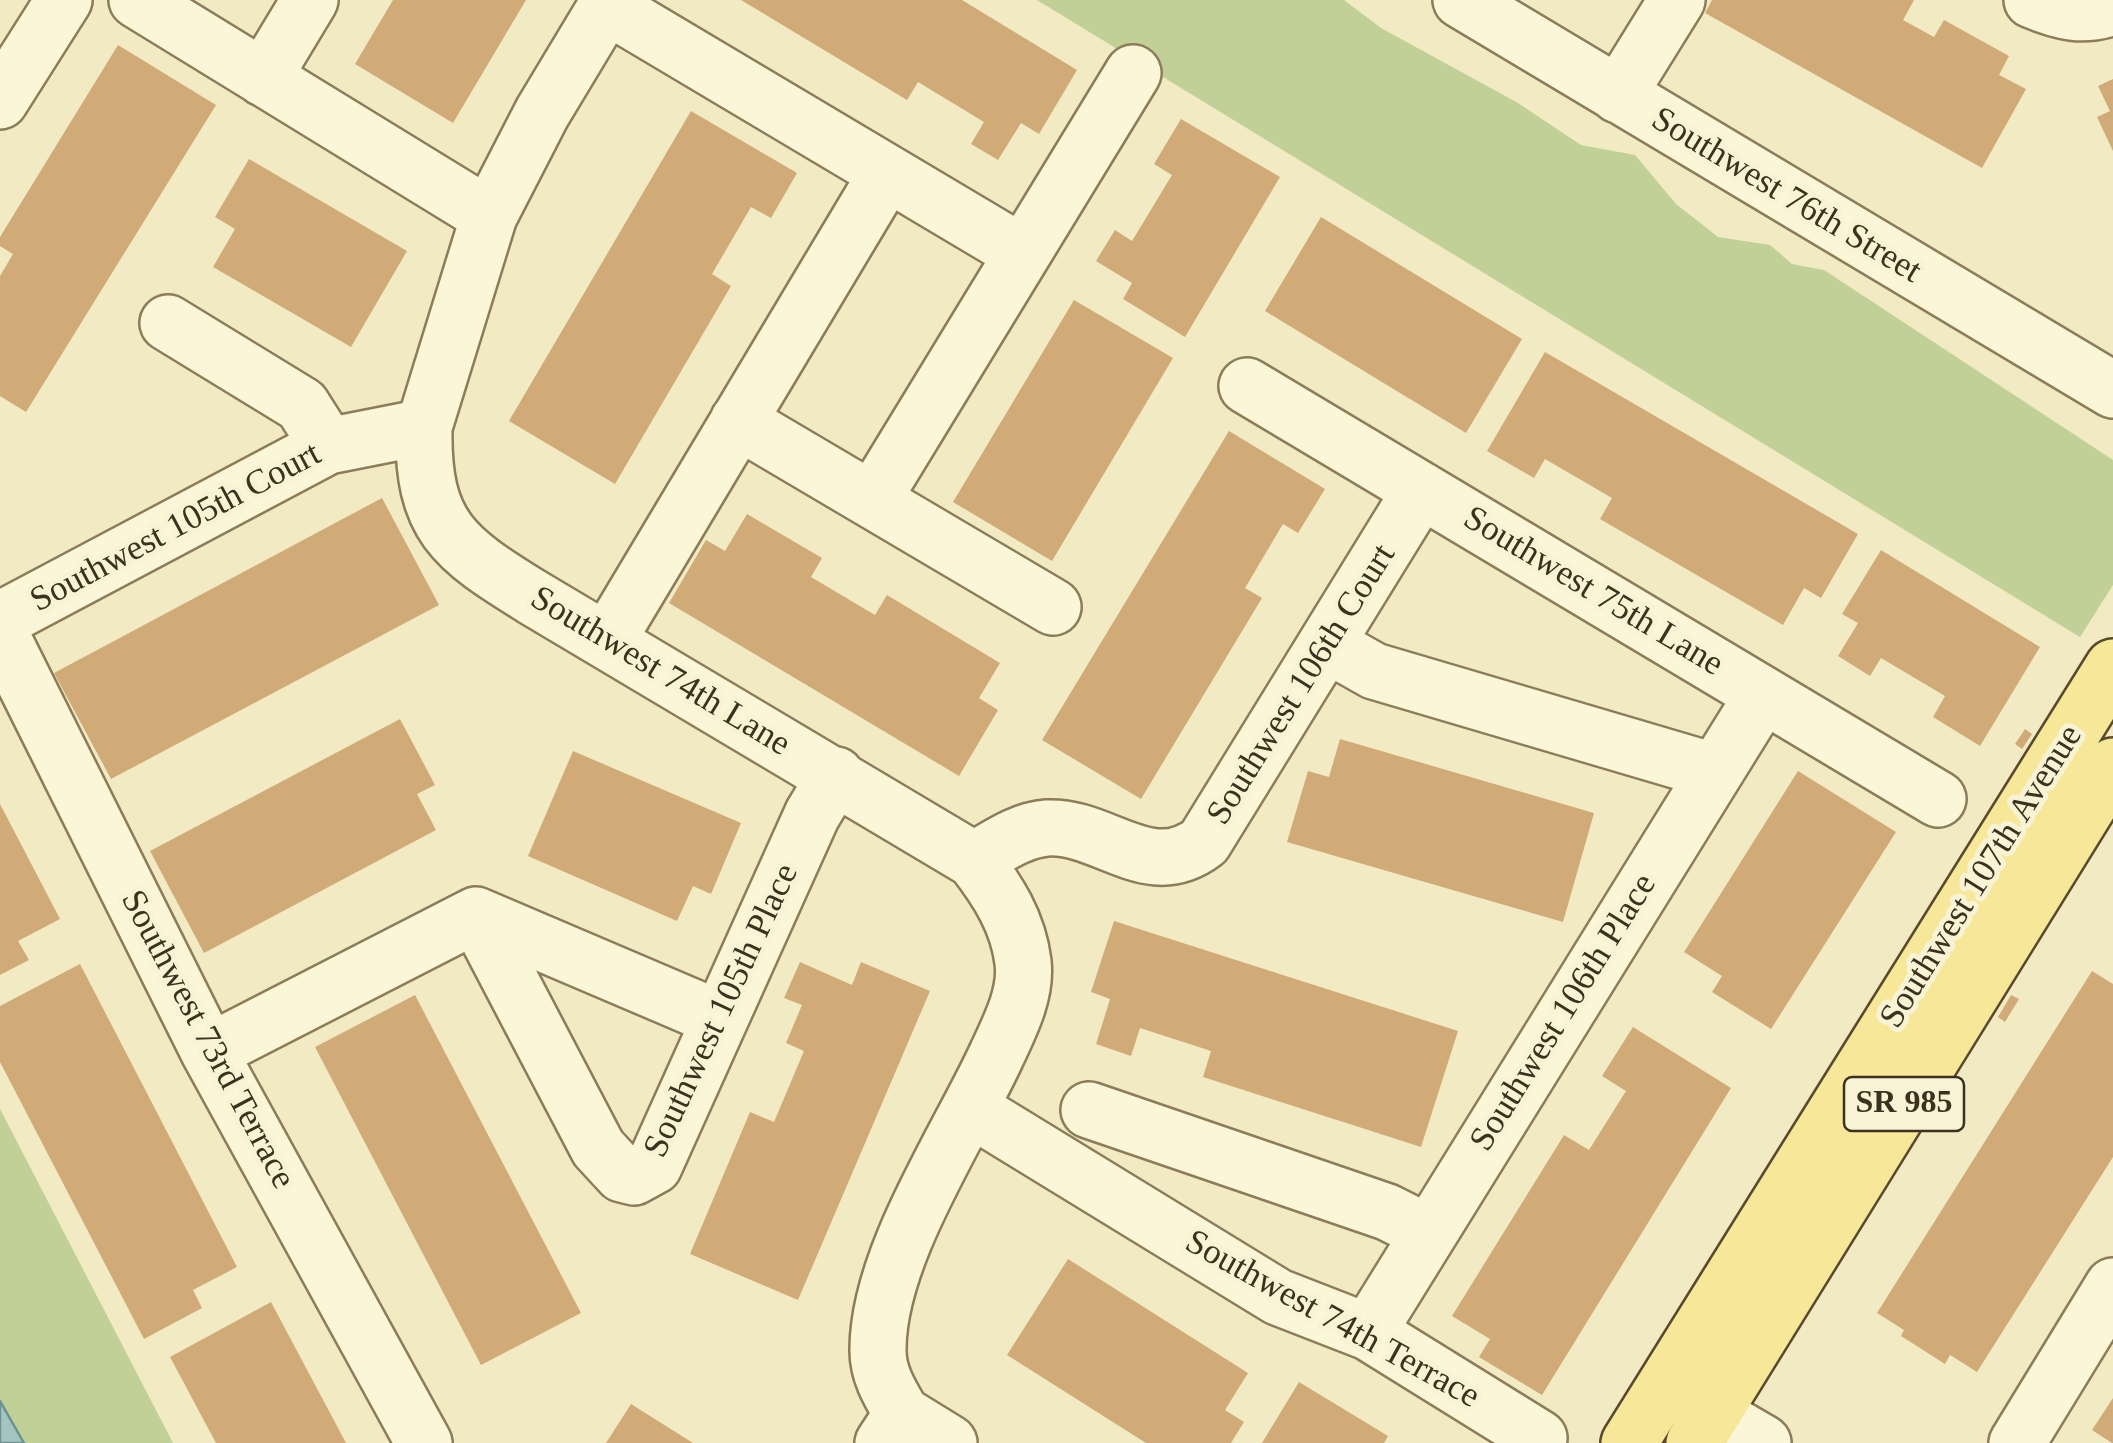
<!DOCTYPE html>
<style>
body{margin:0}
canvas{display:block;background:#f1eac3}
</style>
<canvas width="2113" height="1443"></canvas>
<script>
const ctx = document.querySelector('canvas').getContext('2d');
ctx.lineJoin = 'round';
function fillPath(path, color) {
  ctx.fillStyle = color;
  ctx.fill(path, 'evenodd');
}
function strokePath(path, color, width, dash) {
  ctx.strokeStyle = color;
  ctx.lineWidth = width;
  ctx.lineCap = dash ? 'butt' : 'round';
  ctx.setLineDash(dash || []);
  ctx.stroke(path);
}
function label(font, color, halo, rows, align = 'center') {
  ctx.font = font + ' "Times New Roman",serif';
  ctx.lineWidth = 10;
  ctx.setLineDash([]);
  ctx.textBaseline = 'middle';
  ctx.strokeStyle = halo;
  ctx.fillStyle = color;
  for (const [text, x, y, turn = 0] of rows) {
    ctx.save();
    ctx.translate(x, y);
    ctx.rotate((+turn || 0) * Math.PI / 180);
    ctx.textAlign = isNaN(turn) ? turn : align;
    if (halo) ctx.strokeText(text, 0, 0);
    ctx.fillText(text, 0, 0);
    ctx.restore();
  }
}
fillPath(new Path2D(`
 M1037,0H1344L1381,28L1518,103L1581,145L1635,155L1676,204L1718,237L1770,245L1792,264L1824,270L2113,460V585L2080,637Z
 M0,1109L173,1443H24L0,1401Z`), '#c0d096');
const water = new Path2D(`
 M0,1401L24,1443H0Z`);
fillPath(water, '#a6c4bf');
strokePath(water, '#6c938f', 2.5);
fillPath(new Path2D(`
 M393,0H526L453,123L355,64Z
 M741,0H962L1077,70L1039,134L1021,123L998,160L971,144L984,122L918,82L907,100Z
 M1712,0H1914L1903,20L1934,37L1944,20L2009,56L1999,75L2026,89L1982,168L1705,13Z
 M118,45L216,105L26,412L0,396V276L13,254L0,246V237Z
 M2113,79V151L2097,117L2110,111L2098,86Z
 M691,111L797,173L771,218L751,207L712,274L731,286L615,484L509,421Z
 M1181,119L1280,177L1185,337L1123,299L1132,283L1096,261L1115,230L1132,241L1172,175L1154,164Z
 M249,159L407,251L351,347L213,267L235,229L215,217Z
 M1321,217L1522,339L1466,433L1265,311Z
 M1074,300L1173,358L1052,561L953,502Z
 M1545,352L1858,534L1821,598L1804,588L1783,625L1600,519L1612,498L1545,459L1534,478L1487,451Z
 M1229,431L1325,489L1298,533L1283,524L1245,588L1262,598L1141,799L1042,740Z
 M382,498L439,605L111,779L54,673Z
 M747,514L822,558L811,577L875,615L887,595L1000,663L979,698L998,710L959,776L669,603L706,540L725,551Z
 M1881,550L2040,647L1980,746L1933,717L1945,696L1881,658L1870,676L1838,656L1858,623L1842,614Z
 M400,719L435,785L417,794L436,830L204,953L150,851Z
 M2025,729L2032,734L2022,749L2015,744Z
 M1340,739L1594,813L1563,922L1287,842L1308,771L1329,777Z
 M573,751L741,823L711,894L693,886L677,921L528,856Z
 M1798,771L1896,832L1771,1029L1712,992L1722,976L1684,952Z
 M0,804L60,919L18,941L29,960L0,975Z
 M1114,921L1458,1031L1421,1147L1203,1077L1211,1051L1140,1028L1131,1056L1096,1044L1110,999L1091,992Z
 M800,962L852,985L861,962L930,991L798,1300L690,1254L750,1112L774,1122L804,1051L786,1043L802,1005L784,998Z
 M80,964L237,1267L193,1290L202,1308L144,1339L0,1062V1006Z
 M2092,971L2113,984V1157L1977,1372L1950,1355L1945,1364L1901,1336L1904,1330L1877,1313Z
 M415,995L581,1313L481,1365L315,1047Z
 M2011,995L2019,999L2005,1022L1998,1017Z
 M1633,1027L1731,1088L1542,1395L1479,1357L1490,1339L1452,1316L1564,1135L1589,1150L1626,1091L1602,1076Z
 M1068,1259L1248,1373L1225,1410L1244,1422L1231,1443H1146L1007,1355Z
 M271,1302L346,1443H216L170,1357Z
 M1299,1382L1388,1436L1384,1443H1262Z
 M2113,1398V1443H2112L2092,1430Z
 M631,1404L693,1443H606Z`), '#d1ab77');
const minor = new Path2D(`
 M137,0L489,216
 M1461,0L2113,390
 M2032,0C2060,12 2084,18 2113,7
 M607,6L1022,253
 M263,78L310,0
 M1618,95L1677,0
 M0,101L64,0
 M168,323L302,405L328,446
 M1247,386L1938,799
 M738,421L1053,607
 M424,427C422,527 453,548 534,598L974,860C998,891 1018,922 1023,962C1027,994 1009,1028 996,1056C957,1140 877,1258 878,1351C878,1375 891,1395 902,1414L883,1443
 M873,499L1133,73
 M0,620L328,446L424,427L489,216L542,113L610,0
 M0,633L209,1052L424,1443
 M607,641L887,173
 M1328,645L1374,671L1713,771
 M974,860C997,847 1020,830 1047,828C1104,825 1149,884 1204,842L1421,490
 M476,915L720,1019
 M209,1052L476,915L598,1148L622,1174L634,1177L654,1166L812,815L836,775
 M971,1109L1278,1297L1368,1332L1539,1438
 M1089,1110L1387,1212L1429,1233
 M1368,1332L1763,695
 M1672,1390L1763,1443
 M902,1414L949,1443
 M2017,1443L2113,1286`);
const major = new Path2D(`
 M1629,1443L2113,667
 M1694,1443L2113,766`);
strokePath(minor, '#8d7c59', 60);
strokePath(major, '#5a492d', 60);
strokePath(minor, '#fbf6d7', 55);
strokePath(major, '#f6e799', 55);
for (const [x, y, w] of [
 [1904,1104,120]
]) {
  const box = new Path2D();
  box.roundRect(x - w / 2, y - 27, w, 54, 8);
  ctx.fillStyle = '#f8f3d4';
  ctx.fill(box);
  strokePath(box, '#3c311e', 2.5);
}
label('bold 32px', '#3c311e', null, [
 ["SR 985",1904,1104]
]);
label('35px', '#3c311e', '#f8f3d4', [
 ["Southwest 76th Street",1786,196,31],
 ["Southwest 105th Court",176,528,-28],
 ["Southwest 75th Lane",1593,592,31],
 ["Southwest 74th Lane",660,672,31],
 ["Southwest 106th Court",1302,685,-58],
 ["Southwest 107th Avenue",1982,877,-58],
 ["Southwest 105th Place",722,1011,-65],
 ["Southwest 106th Place",1564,1013,-58],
 ["Southwest 73rd Terrace",207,1040,62],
 ["Southwest 74th Terrace",1332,1320,29]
]);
</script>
